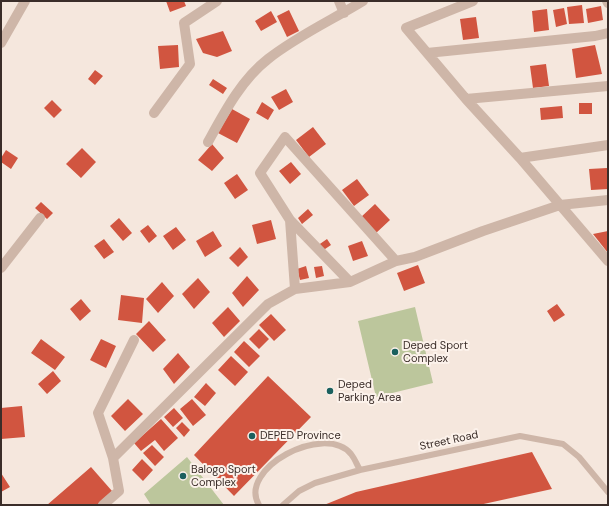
<!DOCTYPE html>
<style>
body{margin:0}
#map{position:relative;width:609px;height:506px;overflow:hidden;background:#f5e7dd;font-family:"DM Sans",sans-serif}
canvas{display:block}
.frame{position:absolute;inset:0;border:2px solid #3a2d29;pointer-events:none}
</style>
<div id="map">
<canvas width="609" height="506"></canvas>
<div class="frame"></div>
</div>
<script>
const ctx = document.querySelector('canvas').getContext('2d');
ctx.lineJoin = 'round';
function fillPath(path, color) {
  ctx.fillStyle = color;
  ctx.fill(path, 'evenodd');
}
function strokePath(path, color, width, dash) {
  ctx.strokeStyle = color;
  ctx.lineWidth = width;
  ctx.lineCap = dash ? 'butt' : 'round';
  ctx.setLineDash(dash || []);
  ctx.stroke(path);
}
function label(font, color, halo, rows, align = 'center') {
  ctx.font = font + ' "DM Sans",sans-serif';
  ctx.lineWidth = 4;
  ctx.setLineDash([]);
  ctx.textBaseline = 'middle';
  ctx.strokeStyle = halo;
  ctx.fillStyle = color;
  for (const [text, x, y, turn = 0] of rows) {
    ctx.save();
    ctx.translate(x, y);
    ctx.rotate((+turn || 0) * Math.PI / 180);
    ctx.textAlign = isNaN(turn) ? turn : align;
    if (halo) ctx.strokeText(text, 0, 0);
    ctx.fillText(text, 0, 0);
    ctx.restore();
  }
}
fillPath(new Path2D(`
 M415,307L433,383L376,397L358,321Z
 M187,457L224,505H151L144,494Z`), '#bcc69c');
fillPath(new Path2D(`
 M166,1H184L186,6L170,12Z
 M582,5L584,23L569,24L567,7Z
 M601,6L603,20L588,23L586,9Z
 M564,8L567,24L556,27L553,10Z
 M547,9L549,30L534,32L532,11Z
 M289,10L299,31L287,37L277,16Z
 M271,11L277,22L261,31L255,21Z
 M476,17L479,38L463,40L460,19Z
 M223,31L232,51L217,57L203,53L196,39Z
 M178,45L179,67L160,69L158,46Z
 M595,45L602,74L576,78L572,49Z
 M546,64L549,86L533,88L530,66Z
 M95,70L103,76L95,85L88,79Z
 M213,79L227,88L223,94L209,85Z
 M286,89L293,102L279,110L271,97Z
 M52,100L62,110L54,118L44,108Z
 M262,102L274,110L268,120L256,113Z
 M579,103H592V114H579Z
 M562,106L563,118L541,120L540,108Z
 M232,109L250,119L237,143L218,133Z
 M313,127L326,144L309,157L296,140Z
 M212,144L224,158L212,171L198,160Z
 M82,148L96,162L81,178L66,164Z
 M6,150L18,158L11,169L1,162V158Z
 M291,162L301,174L290,184L279,171Z
 M607,168L608,189L591,190L589,169Z
 M237,174L248,190L235,199L224,183Z
 M357,179L369,195L354,206L342,190Z
 M41,202L53,213L47,219L35,208Z
 M375,204L390,220L375,234L360,218Z
 M308,209L313,215L302,224L298,218Z
 M119,218L132,233L123,241L110,226Z
 M271,220L276,239L257,244L252,225Z
 M148,225L157,236L149,243L140,231Z
 M176,227L186,240L173,250L163,236Z
 M213,231L222,246L205,257L196,241Z
 M608,231V253L593,234Z
 M104,239L114,252L104,259L94,246Z
 M327,239L331,245L322,251L317,246Z
 M362,241L368,256L353,261L348,246Z
 M240,247L248,257L238,267L229,258Z
 M418,265L425,283L404,291L397,273Z
 M306,266L309,278L300,280L297,269Z
 M322,266L324,276L316,278L314,267Z
 M247,276L259,290L243,307L232,293Z
 M198,278L210,292L194,309L182,294Z
 M162,282L174,296L158,313L146,299Z
 M121,295L144,298L142,323L118,320Z
 M81,299L91,311L80,321L70,309Z
 M557,304L565,315L554,322L547,311Z
 M228,307L240,321L224,337L212,323Z
 M271,314L286,330L274,341L259,325Z
 M149,321L166,340L153,352L136,334Z
 M259,329L269,339L259,349L249,339Z
 M41,339L65,357L55,370L31,353Z
 M101,339L116,346L106,368L90,360Z
 M244,341L260,356L249,367L234,352Z
 M178,353L190,367L174,384L163,369Z
 M231,356L248,372L235,386L218,370Z
 M53,371L61,381L47,394L38,384Z
 M268,376L311,417L234,496L194,455Z
 M206,383L216,393L205,406L194,397Z
 M128,399L143,414L125,431L111,416Z
 M192,399L206,415L193,426L180,409Z
 M22,406L25,437L1,439V408Z
 M174,408L183,418L173,427L164,417Z
 M161,419L178,438L164,451L155,440L141,451L134,443Z
 M182,422L190,430L184,437L176,428Z
 M152,445L164,457L155,466L143,453Z
 M532,452L552,489L479,505H324L356,492Z
 M142,459L153,470L143,481L132,470Z
 M91,467L112,491L97,505H47Z
 M1,473L10,487L1,492Z`), '#d15540');
strokePath(new Path2D(`
 M259,505C237,469 324,422 351,454C355,459 357,465 360,470
 M283,505L299,491L315,483L360,470L520,436L563,444L579,457L608,492`), '#ceb6a8', 6);
strokePath(new Path2D(`
 M339,1L344,13
 M473,1L406,28L466,99L520,158L608,261
 M607,1L608,3
 M427,53L595,36L608,33
 M466,99L608,86
 M154,113L190,64L184,23L217,1
 M208,142C224,113 241,80 268,59C297,36 332,20 363,1
 M520,158L608,145
 M290,220L350,282
 M1,268L40,218
 M295,289L290,220L260,173L285,137L396,261
 M113,458L268,304L295,289L350,282L396,261L415,257L483,231L560,205L608,200
 M103,505L119,491L113,458L98,413L134,340`), '#ceb6a8', 10);
strokePath(new Path2D(`
 M1,43L25,1`), '#ceb6a8', 10);
for (const [x, y, r, color] of [
 [395,352,4,"#1a605e"],
 [330,391,4,"#1a605e"],
 [252,436,4,"#1a605e"],
 [183,476,4,"#1a605e"]
]) {
  const dot = new Path2D();
  dot.arc(x, y, r, 0, 2 * Math.PI);
  ctx.fillStyle = color;
  ctx.fill(dot);
  strokePath(dot, '#fcf2eb', 1.5);
}
label('11px', '#3a2d29', '#fcf2eb', [
 ["Deped Sport",403,346],
 ["Complex",403,359],
 ["Deped",338,385],
 ["Parking Area",338,398],
 ["DEPED Province",260,436],
 ["Balogo Sport",191,470],
 ["Complex",191,483]
], 'left');
label('11px', '#3a2d29', '#fcf2eb', [
 ["Street Road",449,441,-12]
]);
</script>
